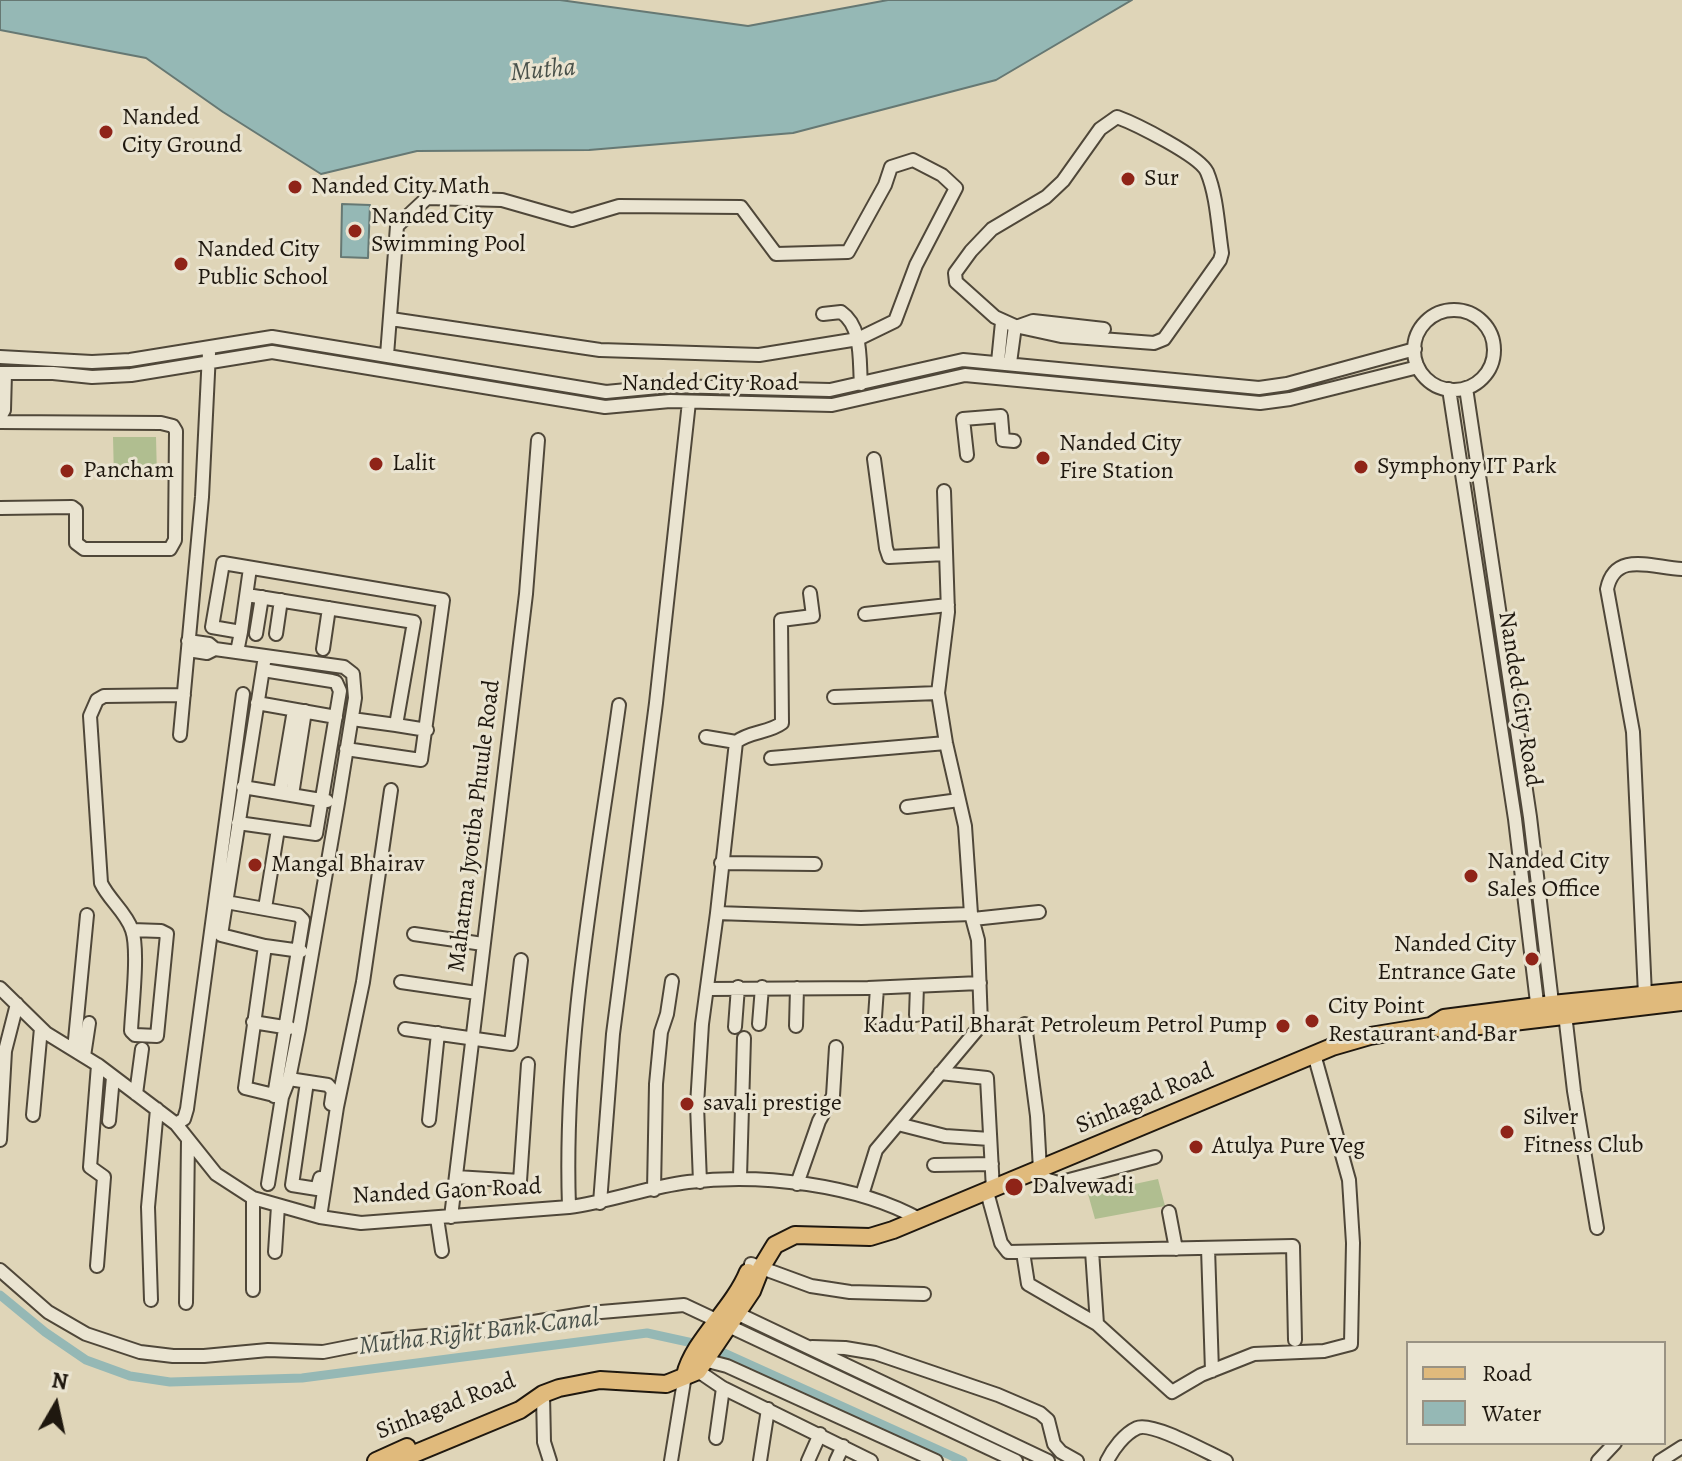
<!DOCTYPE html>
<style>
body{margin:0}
#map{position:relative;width:1682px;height:1461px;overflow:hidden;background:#dfd5b8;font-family:Alegreya,serif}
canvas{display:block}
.legend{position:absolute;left:1406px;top:1341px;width:260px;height:104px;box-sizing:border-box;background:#eae4d1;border:2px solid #999283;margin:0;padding:10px 14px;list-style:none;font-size:24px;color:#1f180f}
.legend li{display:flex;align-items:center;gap:16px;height:40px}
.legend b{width:40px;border:2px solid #999283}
.north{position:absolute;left:16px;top:1365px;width:80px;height:80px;-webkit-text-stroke:6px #eae4d1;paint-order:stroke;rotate:9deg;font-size:22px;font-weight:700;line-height:32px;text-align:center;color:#1f180f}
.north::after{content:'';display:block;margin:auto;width:28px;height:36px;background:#1f180f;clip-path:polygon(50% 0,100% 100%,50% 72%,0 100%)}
</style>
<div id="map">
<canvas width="1682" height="1461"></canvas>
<ul class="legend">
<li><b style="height:10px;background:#e0ba7c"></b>Road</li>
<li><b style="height:22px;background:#95b8b5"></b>Water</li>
</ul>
<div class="north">N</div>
</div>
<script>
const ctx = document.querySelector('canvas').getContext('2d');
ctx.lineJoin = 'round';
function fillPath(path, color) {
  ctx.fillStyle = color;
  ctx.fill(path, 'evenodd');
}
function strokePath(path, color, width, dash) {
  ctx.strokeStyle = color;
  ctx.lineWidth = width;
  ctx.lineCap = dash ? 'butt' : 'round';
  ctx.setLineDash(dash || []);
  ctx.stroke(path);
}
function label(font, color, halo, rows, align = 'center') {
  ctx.font = font + ' Alegreya,serif';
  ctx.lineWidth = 6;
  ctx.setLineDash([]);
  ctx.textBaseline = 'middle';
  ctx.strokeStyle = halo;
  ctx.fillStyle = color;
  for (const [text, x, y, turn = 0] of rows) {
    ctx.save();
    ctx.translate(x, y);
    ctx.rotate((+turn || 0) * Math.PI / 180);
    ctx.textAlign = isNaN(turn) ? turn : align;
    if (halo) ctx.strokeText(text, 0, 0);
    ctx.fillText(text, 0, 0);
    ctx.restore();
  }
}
fillPath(new Path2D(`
 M113,437H156L157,477L114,478Z
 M1158,1179L1165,1206L1095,1219L1088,1194Z`), '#b0be90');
const water = new Path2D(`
 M0,0H560L748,26L888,0H1132L996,80L793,133L589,150L417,151L321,174L223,112L146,58L0,30Z
 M342,204L370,205L368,258L341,257Z`);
fillPath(water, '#95b8b5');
strokePath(water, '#667873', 2);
strokePath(new Path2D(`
 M0,1295L45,1332L86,1360L130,1376L170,1382L302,1378L647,1333L711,1347L963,1461`), '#95b8b5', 9);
const minor = new Path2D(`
 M1117,117C1136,124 1200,156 1207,172C1217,196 1218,227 1222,253L1220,260L1164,339L1154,343L1061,336L1015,326L995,317L956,282L955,273L971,251L992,229L1046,197L1063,181L1100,129Z
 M1414 350a40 40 0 1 1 80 0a40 40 0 1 1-80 0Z
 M823,314L841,312C863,327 859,361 861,384
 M1019,326L1033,321L1104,329
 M387,355L397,226L427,198L502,200L572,220L619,206L741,207L776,254L848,252L885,185L891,167L913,160L942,175L956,188L916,265L895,321L858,339L759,355L600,350L391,319
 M0,357L92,362L130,360L272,337L606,392L669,386L830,390L963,360L1259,388L1287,384L1415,349
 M998,362L1002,322
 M1010,363L1015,326
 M0,373H53L92,377L131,375L272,352L605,407L670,401L832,405L965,375L1260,403L1290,399L1418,367
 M1466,388L1530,817L1553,1011
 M1449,389L1515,819L1538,1011
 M0,417L4,410L5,373
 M0,422L161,423L173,426L176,431L175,540L170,549H84L76,543V510L72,507L0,508
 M967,455L963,419L1001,416L1003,440L1014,441
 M874,459L886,548L889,557L945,554
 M247,595L414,622L396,725L352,719
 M865,614L948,605
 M241,632L250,568
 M256,634L262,597
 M276,634L281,600
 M215,649L344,667L353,674L355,698L338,803L299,1029L289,1079L282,1097L245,1088L265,946L221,935L265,656
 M323,649L329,608
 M188,650L207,653L215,649L209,644L188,641
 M237,652L241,632L212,627L223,563L443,600L421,760L346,749
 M834,697L938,693
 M257,703L336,717
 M396,725L427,730
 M180,735L202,497L209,353
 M706,737L736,742L717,913
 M736,742C750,731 769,733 782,723L781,620L813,616L810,593
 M771,758L946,743
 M243,787L327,801
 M280,793L294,710
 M292,795L305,711
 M907,807L959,800
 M238,823L316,834L340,691L336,682L332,681L263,670
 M721,863L815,864
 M226,902L298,915L303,920L274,1096
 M265,908L278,829
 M973,919L1039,912
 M132,930L161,931L167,934L157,1036L135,1035L131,1031C132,1007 139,950 132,930C126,912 109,900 101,883L90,716L97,700L104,696L184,695
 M414,934L483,944
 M265,946L301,951
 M401,982L477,993
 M0,988L46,1033L98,1065L176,1124L216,1174L253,1198L320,1217L361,1223L569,1207C609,1202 648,1187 688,1182C760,1173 857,1184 921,1220
 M708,989L868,988L980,983
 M1645,995L1633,732L1607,589C1615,550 1653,568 1682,569
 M1565,1014L1574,1091L1597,1228
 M916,1015L917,986
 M875,1017L877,988
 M253,1022L290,1028
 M759,1024L762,987
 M1025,1024L1037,1116L1040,1170L1045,1179L1058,1183L1155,1157
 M796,1026L797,988
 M735,1027L738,987
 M405,1029L511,1044L521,960
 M74,1050L87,915
 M84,1056L89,1023
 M940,1073L987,1078L993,1190
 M289,1079L328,1085L333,1091L331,1104
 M307,1082L292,1185L317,1189L320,1178
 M136,1094L142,1049
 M33,1115L41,1028
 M429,1120L438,1033
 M109,1121L113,1077
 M176,1124L184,1119L187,1109L243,694
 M898,1124L945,1136L990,1139
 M0,1140L5,1051L17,1004
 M934,1165L992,1164
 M456,1177L520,1181L528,1064
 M740,1177L744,1038
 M700,1182L697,1105L702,1024L717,913L861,918L971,914
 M268,1184L282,1097
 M797,1184L819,1121L833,1096L836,1047
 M654,1190L656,1084L661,1032L667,1014L672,981
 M987,1192L1001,1243L1008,1252L1293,1246L1295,1340
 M862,1195L876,1150L981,1025L978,940L971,914L965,826L946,743L938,693L948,612L944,491
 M253,1198V1290
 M600,1203L613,1034L656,703L689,402
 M569,1207C563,1038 596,872 619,705
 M1169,1212L1176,1249
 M320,1217L337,1107L363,982L391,790
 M451,1217L526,594L538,440
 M437,1218L442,1251
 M1208,1248L1212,1371
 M1092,1251L1097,1324L1172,1392L1201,1375L1254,1354L1324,1351L1351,1344L1353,1243L1349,1180L1314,1054
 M275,1252L278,1206
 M1023,1252L1028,1284L1097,1324
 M751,1264L811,1286L850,1292L924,1294
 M97,1266L104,1177L90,1167L98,1065
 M0,1270L48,1312L86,1334L140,1352L173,1356H204L268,1350L323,1352L384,1340L478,1331L589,1313L684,1305L1016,1461
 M151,1300L148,1207L157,1109
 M186,1303L188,1139
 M730,1310L1048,1461
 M812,1347L845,1348L875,1353L998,1395L1040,1413L1048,1420L1054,1444L1061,1452L1077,1461
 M700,1359L727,1366L936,1461
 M698,1371L723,1388L871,1461
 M543,1394L544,1442L550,1461
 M716,1438L723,1388
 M671,1461L685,1375
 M760,1461L768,1409
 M808,1461L820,1434
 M836,1461L843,1446
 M1107,1461C1113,1449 1124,1434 1137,1428C1152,1421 1210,1454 1226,1461
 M1598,1461L1615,1443
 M1660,1461L1682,1447`);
const major = new Path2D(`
 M1431,1026L1446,1030L1682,1002
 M685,1375C693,1341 733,1309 748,1272
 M376,1461L407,1447
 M397,1461L520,1410L543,1394L559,1388L600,1380L666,1384L698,1371L752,1291L761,1268L775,1245L795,1235L870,1237L893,1230L1332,1047L1370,1036L1431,1026L1444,1018L1552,1004L1682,991`);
strokePath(minor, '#4f4739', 16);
strokePath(major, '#1f180f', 20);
strokePath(minor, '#eae4d1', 12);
strokePath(major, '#e0ba7c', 16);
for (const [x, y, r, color] of [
 [106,132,8,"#8f2418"],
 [1128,179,8,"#8f2418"],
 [295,187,8,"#8f2418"],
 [355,231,8,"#8f2418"],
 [181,264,8,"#8f2418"],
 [1043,458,8,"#8f2418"],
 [376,464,8,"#8f2418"],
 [1361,467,8,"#8f2418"],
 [67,471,8,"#8f2418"],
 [255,865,8,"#8f2418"],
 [1471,876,8,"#8f2418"],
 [1532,959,8,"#8f2418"],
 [1312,1021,8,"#8f2418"],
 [1283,1026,8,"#8f2418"],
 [687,1104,8,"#8f2418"],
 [1507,1132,8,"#8f2418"],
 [1196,1147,8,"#8f2418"],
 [1014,1187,10,"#8f2418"]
]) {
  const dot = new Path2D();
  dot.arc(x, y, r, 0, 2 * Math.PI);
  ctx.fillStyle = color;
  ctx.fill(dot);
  strokePath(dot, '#eae4d1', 3);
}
label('24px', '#1f180f', '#eae4d1', [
 ["Nanded",122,118],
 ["City Ground",122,146],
 ["Sur",1144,179],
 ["Nanded City Math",311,187],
 ["Nanded City",371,217],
 ["Swimming Pool",371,245],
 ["Nanded City",197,250],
 ["Public School",197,278],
 ["Nanded City",1059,444],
 ["Fire Station",1059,472],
 ["Lalit",392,464],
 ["Symphony IT Park",1377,467],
 ["Pancham",83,471],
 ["Nanded City",1487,862],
 ["Sales Office",1487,890],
 ["Mangal Bhairav",271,865],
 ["Nanded City",1516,945,"right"],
 ["Entrance Gate",1516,973,"right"],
 ["City Point",1328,1007],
 ["Restaurant and Bar",1328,1035],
 ["Kadu Patil Bharat Petroleum Petrol Pump",1267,1026,"right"],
 ["savali prestige",703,1104],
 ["Silver",1523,1118],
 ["Fitness Club",1523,1146],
 ["Atulya Pure Veg",1212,1147],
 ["Dalvewadi",1032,1187]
], 'left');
label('24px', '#1f180f', '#eae4d1', [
 ["Nanded City Road",710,384],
 ["Nanded City Road",1519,699,81],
 ["Mahatma Jyotiba Phuule Road",475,826,-83],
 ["Sinhagad Road",1145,1099,-23],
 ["Nanded Gaon Road",447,1192,-3],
 ["Sinhagad Road",446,1407,-21]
]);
label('italic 26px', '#485049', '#eae4d1', [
 ["Mutha",543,71,-5],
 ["Mutha Right Bank Canal",479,1333,-7]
]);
</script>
